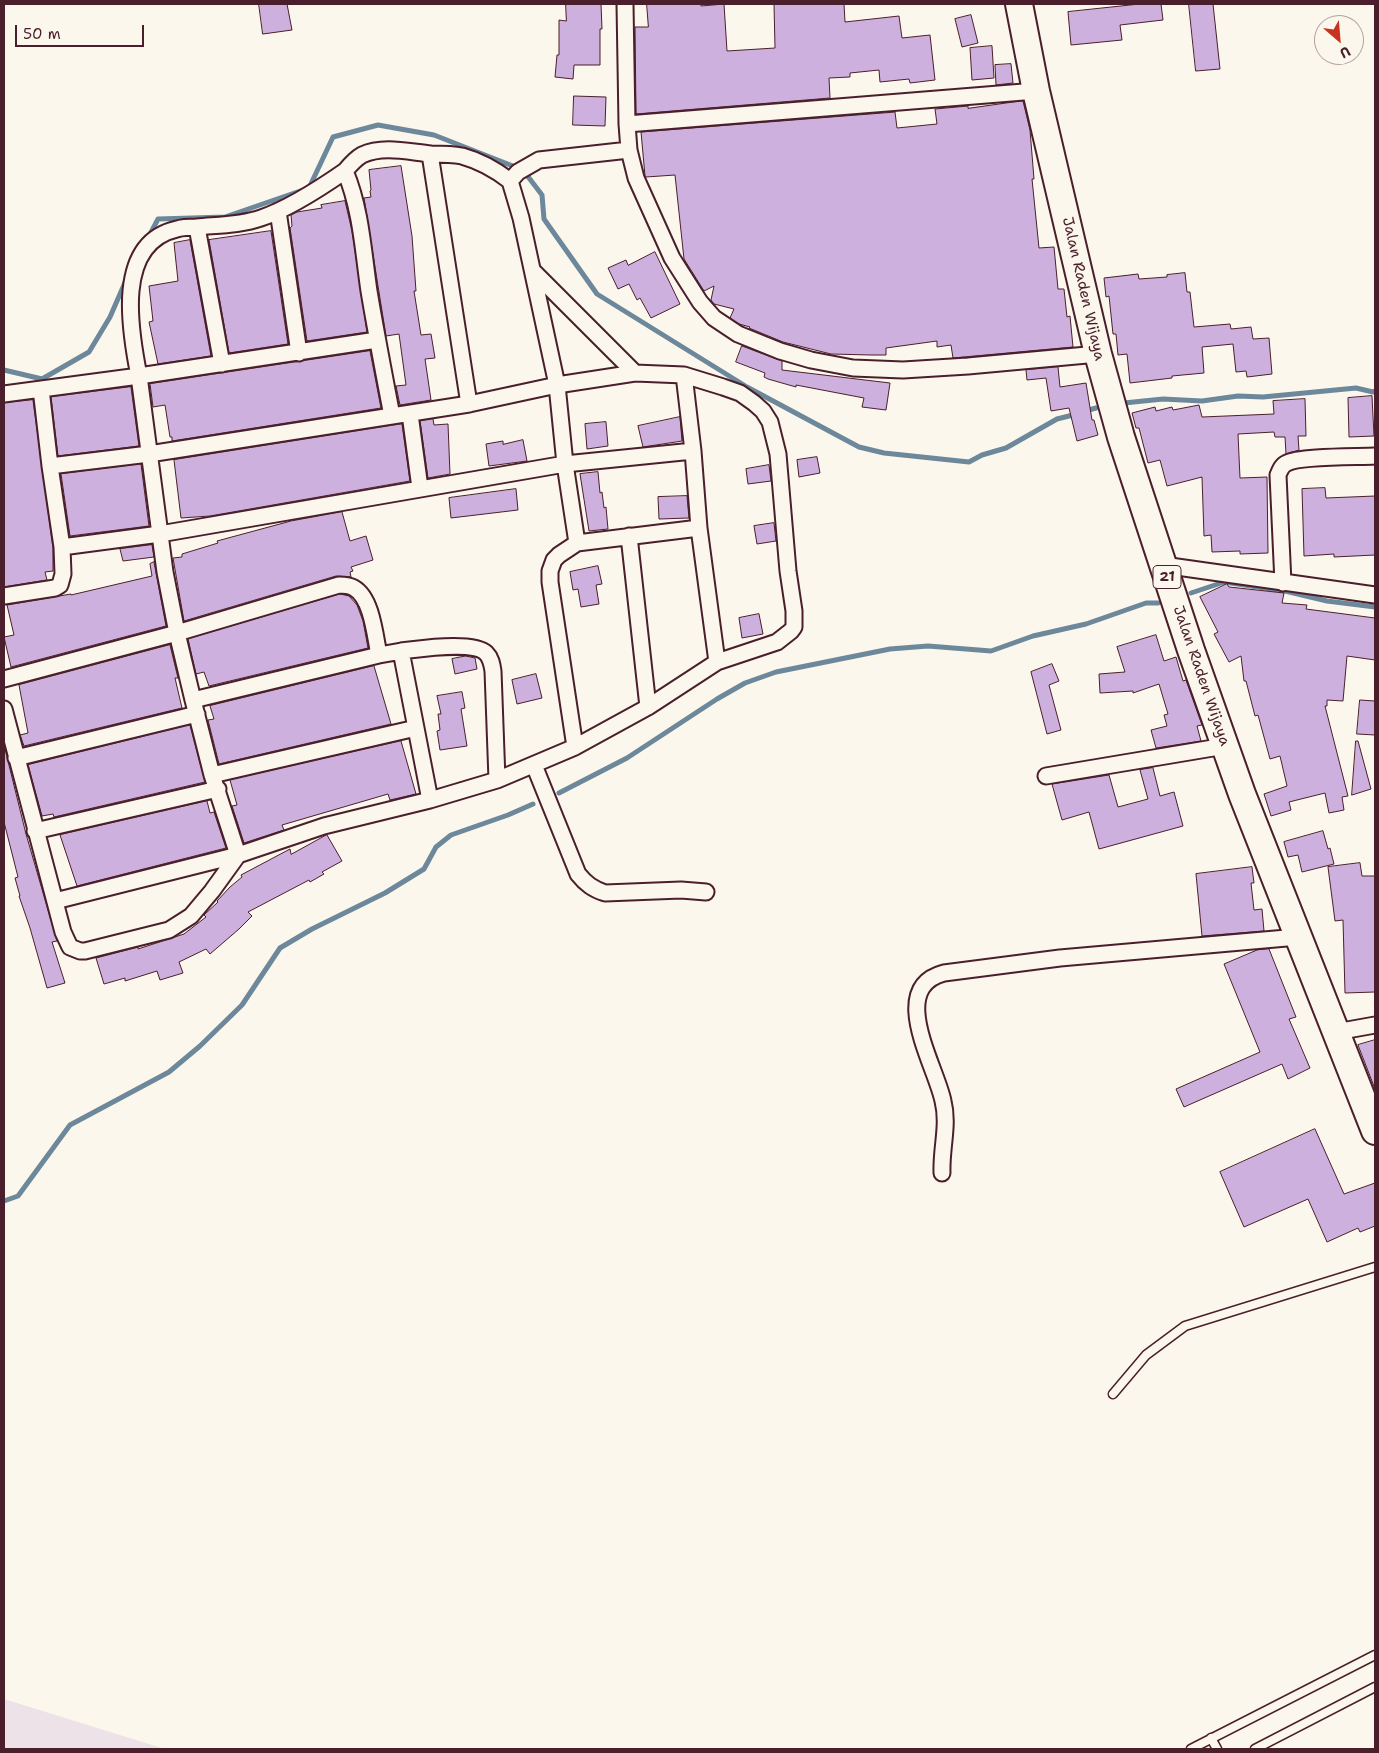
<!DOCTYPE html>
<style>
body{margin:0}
#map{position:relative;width:1379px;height:1753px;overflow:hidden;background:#fbf7ec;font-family:"Shantell Sans",sans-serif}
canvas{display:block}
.frame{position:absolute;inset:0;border:5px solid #4a1f2b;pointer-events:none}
.north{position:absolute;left:1314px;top:15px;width:50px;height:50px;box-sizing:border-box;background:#fbf7ec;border:1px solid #b4a19f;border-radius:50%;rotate:153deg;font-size:14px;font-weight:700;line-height:20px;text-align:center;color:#4a1f2b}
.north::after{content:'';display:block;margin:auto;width:18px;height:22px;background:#c8321e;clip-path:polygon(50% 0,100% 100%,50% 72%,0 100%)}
.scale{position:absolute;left:15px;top:25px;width:129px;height:22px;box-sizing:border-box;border:2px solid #4a1f2b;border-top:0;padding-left:6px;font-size:15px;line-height:18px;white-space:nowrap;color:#4a1f2b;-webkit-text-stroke:4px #fbf7ec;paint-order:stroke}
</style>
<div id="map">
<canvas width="1379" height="1753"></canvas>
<div class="frame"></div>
<div class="north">U</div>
<div class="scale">50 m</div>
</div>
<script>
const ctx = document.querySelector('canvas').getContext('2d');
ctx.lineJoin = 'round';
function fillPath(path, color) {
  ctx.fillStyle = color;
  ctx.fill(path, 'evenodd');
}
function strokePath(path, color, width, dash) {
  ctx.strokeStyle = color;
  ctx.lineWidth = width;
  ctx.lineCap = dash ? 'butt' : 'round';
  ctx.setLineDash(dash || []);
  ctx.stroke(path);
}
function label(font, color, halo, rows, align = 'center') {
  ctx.font = font + ' "Shantell Sans",sans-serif';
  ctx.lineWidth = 4;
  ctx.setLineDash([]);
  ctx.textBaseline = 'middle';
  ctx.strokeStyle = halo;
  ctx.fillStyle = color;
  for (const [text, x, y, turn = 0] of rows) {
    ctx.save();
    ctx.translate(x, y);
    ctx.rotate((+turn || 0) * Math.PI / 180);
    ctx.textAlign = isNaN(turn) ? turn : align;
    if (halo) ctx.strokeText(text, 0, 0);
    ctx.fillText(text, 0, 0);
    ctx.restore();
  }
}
fillPath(new Path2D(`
 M4,1699L165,1749H4Z`), '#ede2e8');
strokePath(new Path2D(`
 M147,240L158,219L225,217L309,188L333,137L378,125L434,135L523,170L542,195L544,219L597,294L747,387L859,447L884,453L969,462L982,455L1006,448L1057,419L1077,414
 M4,370L42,379L89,352L110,317L127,278
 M1124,403L1163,399L1202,401L1238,396L1263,397L1356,388L1373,392L1375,391
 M1085,411L1096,408
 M1191,593L1224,582L1285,591L1327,601L1375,607
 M559,793L627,758L717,699L745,683L776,672L890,649L928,646L991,651L1033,636L1086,624L1146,603H1158
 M4,1201L18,1196L70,1125L169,1072L200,1046L242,1005L280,948L312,929L385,893L424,869L436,847L451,835L508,815L533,804`), '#6d889b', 5);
const building = new Path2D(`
 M259,4H287L292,30L263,34Z
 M566,4H601L602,29H600V65H574L573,79L555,77L557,55H559V20L566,21Z
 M647,4H701V6L724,4L727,51L775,48L774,4H844L845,22L899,16L902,38L930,35L935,80L910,83L909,79L880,82L879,70L850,73V77L829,78L830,98L636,114L635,27H648Z
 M1140,4H1161L1163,20L1120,25L1122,40L1071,45L1068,12Z
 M1189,4H1213L1220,69L1196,71Z
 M971,15L978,43L962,47L955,19Z
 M992,46L994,78L972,80L970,48Z
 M1011,64L1013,83L996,85L995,65Z
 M574,96L606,97L605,126L573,125Z
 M1023,101L1030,130L1034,179H1032L1039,248L1054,247L1058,289H1064L1067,317L1070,316L1073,347L953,358L951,345L937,347V341L886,348V355H871L831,354L783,342L749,328L750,327L739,324L730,318L734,309L714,304L711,300L714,286L704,291L684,259L675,175L646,177L645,176L641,132L895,112L897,128L937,124L935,109L968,106V108Z
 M401,166L412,236L416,291H414L421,335L431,334L435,358L425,359L431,400L400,405L396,386L406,385L399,334L386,336L364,198L371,197L370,191L371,190L369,170Z
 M345,201L352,231L367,332L307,341L290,228L292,226L291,215L297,212L322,208L321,205Z
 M271,231L288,344L229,353L209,240Z
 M190,240L211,356L158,364L149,322L153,321L149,286L178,281L174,243Z
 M655,252L680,304L651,318L640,298L637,300L629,284L618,289L608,268L626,260L628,265Z
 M1185,273L1187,292H1190L1194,327L1230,324L1231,329L1251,327L1253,339L1269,338L1272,374L1247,377L1246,371L1236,372L1233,344L1202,347L1204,373L1172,376V378L1130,383L1127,354L1118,355L1116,334H1113L1109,296L1106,297L1104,278L1138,274L1139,279L1167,277V275Z
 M742,346L782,361V370L890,383L886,410L862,407L864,398L796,385V387L768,379L764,377L765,373L736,362Z
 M370,351L381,408L172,441V437H170L165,405L153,407L150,384Z
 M1058,367L1060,387L1086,383L1092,420H1094L1098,435L1077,441L1069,408L1051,411L1046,378L1027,380L1026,370Z
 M131,387L139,446L58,456L51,397Z
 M1372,396L1374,436L1349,437L1348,398Z
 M1305,399L1306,436H1298L1299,450L1286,454L1285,437H1275L1274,432L1238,434L1240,478L1267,477L1268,553L1240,554V551L1212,552L1211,535L1204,536L1202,477L1167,486L1160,460L1148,463L1139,428H1136L1132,413L1155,407L1156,411L1172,407L1173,410L1199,405L1202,417L1274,414L1273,401Z
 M33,400L53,548V571L45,572L47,580L4,587V403Z
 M680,417L682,441L643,447L638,426Z
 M433,419L434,425L448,424L450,474L428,478L420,421Z
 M606,422L608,446L587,449L585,424Z
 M402,424L410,481L210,516L181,518L174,460Z
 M523,440L527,461L489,466L486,444L503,441V444Z
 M817,457L820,473L799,477L797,460Z
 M141,464L149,526L70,536L61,474Z
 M769,465L771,481L748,484L746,469Z
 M598,472L600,493L602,492L604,508L606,507L608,529L589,531L580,474Z
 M1325,488L1326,498L1375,496V555L1334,557V554L1304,556L1302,489Z
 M516,489L518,510L451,518L449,498Z
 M687,496L689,518L659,519L658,497Z
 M342,512L350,541L366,536L373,560L351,567L353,571L350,572L351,577L336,576L184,621L173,558L182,557V554L218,543L217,541L291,521Z
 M774,523L776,541L757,544L754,526Z
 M152,545L154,557L123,561L120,549Z
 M154,562L166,626L11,667L4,637L14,635L7,605L71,594V595L152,576L150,564Z
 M598,566L602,584L596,585L599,604L581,607L578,589L573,590L570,572Z
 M1227,584L1229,587L1284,593L1282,603L1307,605L1306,609L1375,618V660L1347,656L1343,701L1327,700V706H1325L1348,796L1342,797L1344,810L1329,813L1325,793L1289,802L1291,810L1271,816L1264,794L1287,786L1280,756L1270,759L1258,715L1255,716L1246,681H1244L1241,656L1229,662L1214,634L1218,632L1200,597Z
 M340,594L349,596L357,605L363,621L368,648L209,686L204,672L196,674L188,639Z
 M759,614L763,634L742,638L739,618Z
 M1156,635L1164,661L1176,657L1183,681L1186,680L1202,725L1197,726L1201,741L1156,748L1151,730L1167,726L1164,715L1168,714L1159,684L1133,693V691L1100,693L1099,674L1125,672L1117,647Z
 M170,645L178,678H175L182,708L24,746L20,735L28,733L19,685Z
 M466,656L475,658L477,669L455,674L452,659Z
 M1052,664L1059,681L1049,685L1061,730L1047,734L1031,672Z
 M374,666L391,724L219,764L208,720L214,719L210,706Z
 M536,674L542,698L517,704L512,680Z
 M462,692L465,708L461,709L467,746L440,750L437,731L440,730L438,714H441L437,696Z
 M1360,700L1375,701V735L1357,734Z
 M190,725L205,782L54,817L53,814L42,816L28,765Z
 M401,741L416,794L390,800L388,794L282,825L284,830L244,843L232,806L237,805L230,780Z
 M1356,741H1358L1371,789L1352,795Z
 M4,745L26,834L57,941L52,942L65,983L47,988L30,928L19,896H20L15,878L18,877L4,822Z
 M1153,768L1160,796L1174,792L1183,826L1099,849L1089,812L1062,820L1052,784L1109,775L1118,807L1148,799L1140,770Z
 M207,801L210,813L214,812L226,848L77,886L60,835Z
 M1323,831L1328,849L1330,848L1334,864L1302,872L1298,855L1288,857L1284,842Z
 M327,835L342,861L322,872L324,874L310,882L309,880L248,912L252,916L239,929L210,954L206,949L179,962L183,973L160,980L157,971L125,981V978L104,984L96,958L138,947V949L184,934L206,917L204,915L218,902L217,901L230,887L242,877L241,875L290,849L291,854Z
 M1360,863L1362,876H1375V992L1345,993L1343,920L1335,921L1328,867Z
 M1252,867L1254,883H1251L1254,910L1262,909L1264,931L1202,936L1196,874Z
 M1269,949L1296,1017L1289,1019L1310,1068L1288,1079L1282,1064L1184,1107L1176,1089L1260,1052L1224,964L1257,950Z
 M1375,1040V1089L1358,1045Z
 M1315,1129L1344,1194L1375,1183V1226L1360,1232L1358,1228L1327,1242L1308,1199L1244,1227L1220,1172Z`);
fillPath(building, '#cdb0dd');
strokePath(building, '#4a1f2b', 1);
const service = new Path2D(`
 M1113,1394L1146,1355L1185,1326L1375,1267
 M1211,1738L1217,1749
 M1191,1749L1375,1655
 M1255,1749L1375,1687`);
const minor = new Path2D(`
 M625,4L627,124L1036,91
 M627,124L629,150L636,178L672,258L700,302L714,318L738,334L780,351L811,360L853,368L903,370L968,366L1098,354
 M430,154L469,404
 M278,211L299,353
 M197,227C190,227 183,227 177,229C114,243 130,331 139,376L377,340
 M533,271L635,373
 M222,364L197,227C218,225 241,225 261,218C288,209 322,187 345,171
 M41,389L50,466
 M4,394L139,376L165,572L177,633L193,700
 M410,414L420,488
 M392,416L469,404L557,385L635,373L684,375L723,387L740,393L754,403L763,411L770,422L778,454L788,571L794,611V627L791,631L777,642L717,662L648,707L575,747L497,780
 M693,451L699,528L717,662
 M629,536L648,707
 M577,543L565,464L557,385L521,218L510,181L518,172L539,160L629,150
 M62,547L50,466L149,454L392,416C384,374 376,333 369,291C363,250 361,209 345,171C350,165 355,159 362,155C383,145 409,152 431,154C442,154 452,154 462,156C480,161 496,170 510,181
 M1163,565L1375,595
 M1283,583L1278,475C1280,470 1282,465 1287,463C1299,456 1358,457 1375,456
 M4,596L55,588L60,585L63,574L62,547L160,534L565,464L693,451L684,375
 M401,651L430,800
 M4,679L177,633L339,585C344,585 349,585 354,588C372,598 375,636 379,655
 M4,709L63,932L70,947L80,951H85L169,930L191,916L212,891L238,855L324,826L430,800L497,780L493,671C492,664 491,658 486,653C472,639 399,651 379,655L193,700L212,775L238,855L55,901
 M575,747L550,582V571L554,560L559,555L577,543L699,528
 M16,758L197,714
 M534,765L578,874C586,884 593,889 605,893L681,890L706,892
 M212,775L416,728
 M1046,776L1225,746
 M35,831L218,789
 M1336,1032L1375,1025
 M942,1173C941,1148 949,1125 943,1101C936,1066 887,988 944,973L1060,958L1298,937`);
const trunk = new Path2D(`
 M1019,4L1036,91L1098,354L1121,437L1191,650L1242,794L1375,1131`);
strokePath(service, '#4a1f2b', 11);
strokePath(minor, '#4a1f2b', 19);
strokePath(trunk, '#4a1f2b', 30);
strokePath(service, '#fbf7ec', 8);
strokePath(minor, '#fbf7ec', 15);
strokePath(trunk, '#fbf7ec', 26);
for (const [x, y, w] of [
 [1167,577,28]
]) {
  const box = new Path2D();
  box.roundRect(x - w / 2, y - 11.5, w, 23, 4);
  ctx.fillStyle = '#fbf7ec';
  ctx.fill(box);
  strokePath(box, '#4a1f2b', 1);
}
label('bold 14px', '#4a1f2b', null, [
 ["21",1167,577]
]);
label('15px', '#4a1f2b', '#fbf7ec', [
 ["Jalan Raden Wijaya",1083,289,77],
 ["Jalan Raden Wijaya",1201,676,71]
]);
</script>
